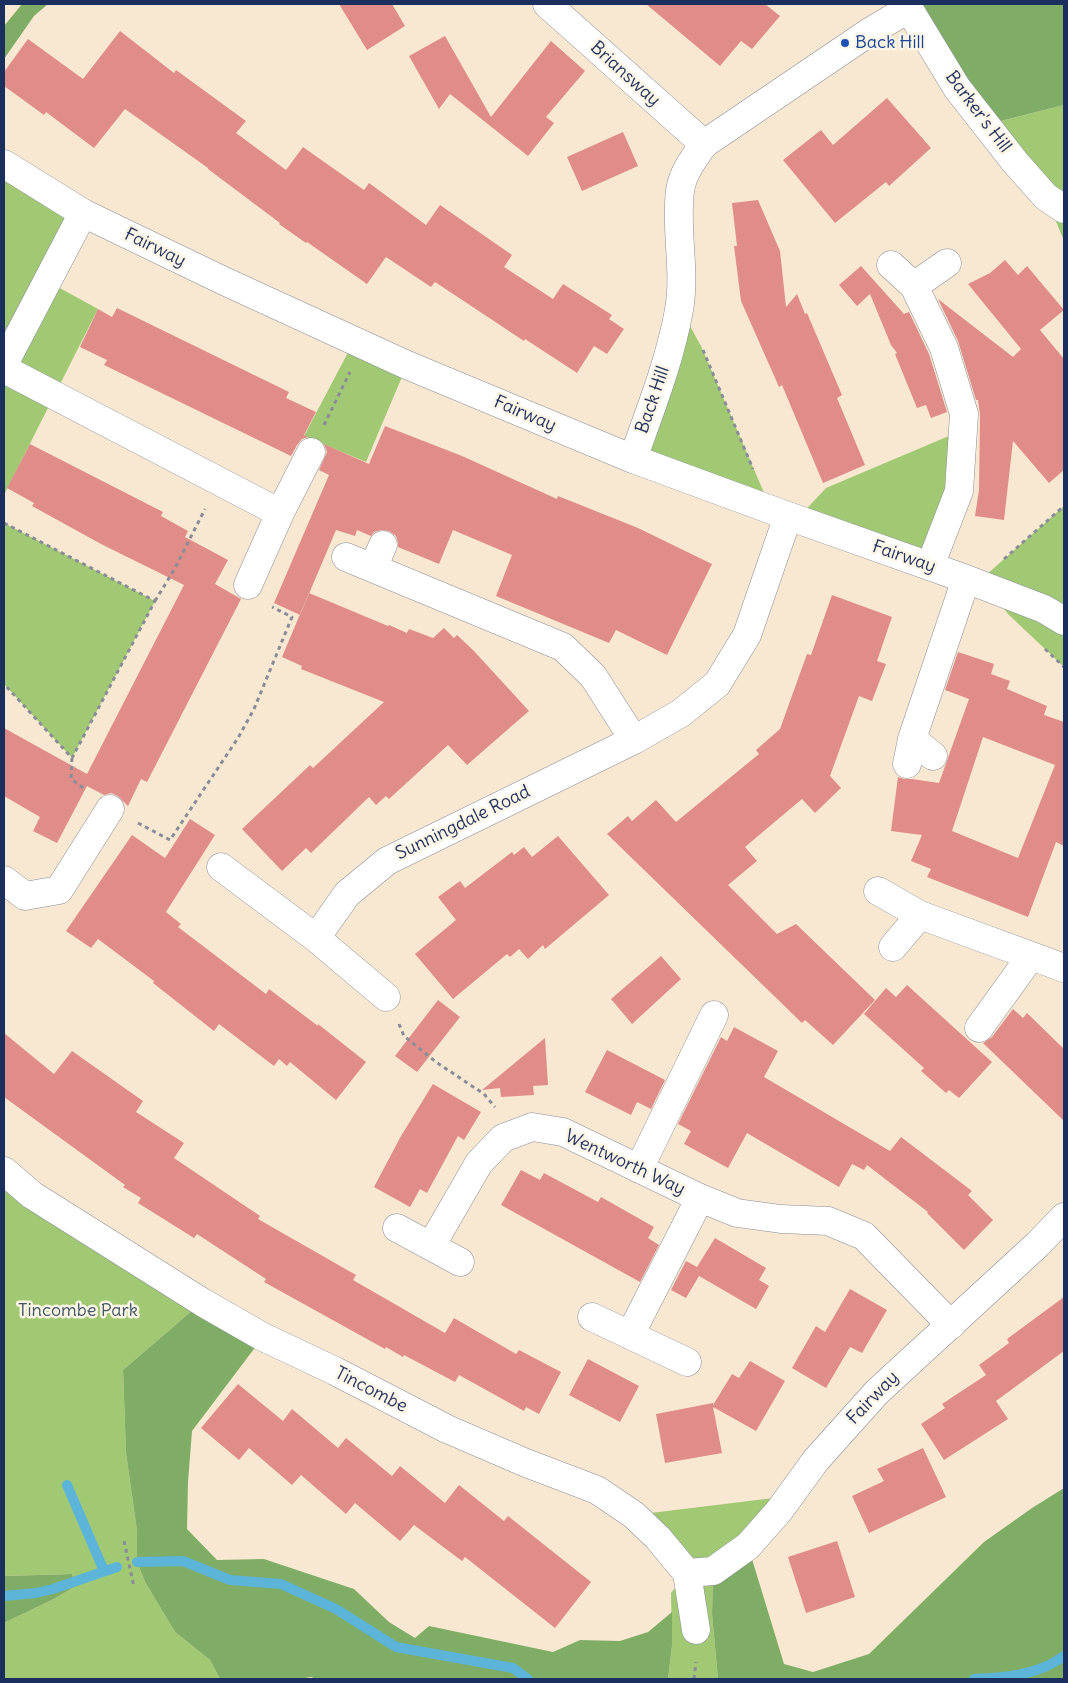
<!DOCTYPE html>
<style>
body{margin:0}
#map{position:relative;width:1068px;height:1683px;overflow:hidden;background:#f8e8d1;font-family:Delius,sans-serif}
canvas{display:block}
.frame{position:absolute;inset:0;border:5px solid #1b2f5e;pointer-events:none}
</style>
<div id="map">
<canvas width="1068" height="1683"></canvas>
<div class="frame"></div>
</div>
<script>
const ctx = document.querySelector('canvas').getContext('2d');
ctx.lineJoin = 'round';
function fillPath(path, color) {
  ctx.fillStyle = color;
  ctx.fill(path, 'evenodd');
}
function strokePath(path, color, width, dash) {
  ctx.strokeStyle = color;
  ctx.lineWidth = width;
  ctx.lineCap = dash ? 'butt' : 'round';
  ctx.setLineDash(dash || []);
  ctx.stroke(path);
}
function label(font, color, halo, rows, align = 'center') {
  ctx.font = font + ' Delius,sans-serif';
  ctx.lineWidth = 5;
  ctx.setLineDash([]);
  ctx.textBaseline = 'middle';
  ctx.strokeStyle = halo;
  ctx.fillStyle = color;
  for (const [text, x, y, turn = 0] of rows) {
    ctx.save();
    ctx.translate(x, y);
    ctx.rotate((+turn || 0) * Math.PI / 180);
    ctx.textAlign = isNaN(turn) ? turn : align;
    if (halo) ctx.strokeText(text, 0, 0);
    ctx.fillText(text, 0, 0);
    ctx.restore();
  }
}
fillPath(new Path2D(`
 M1064,105V241L1046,197L985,125Z
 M4,164L83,213L47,281L98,309L4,495Z
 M680,308L701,346L771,509L633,459Z
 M354,341L407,365L366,462L304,436Z
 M963,430L930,566L797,519L826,488Z
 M1064,506V667L1009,615L986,587L977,583Z
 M4,523L155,601L72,758L4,684Z
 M4,1171L202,1302L123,1370L126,1453L137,1531V1562L145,1582L175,1632L210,1660L220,1679H4V1623L54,1599L76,1586L72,1574L4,1576Z
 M790,1496L713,1571L712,1613L718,1679H668L672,1646L671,1593L687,1573L634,1515Z`), '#a1c974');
fillPath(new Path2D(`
 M22,4H48L34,16L4,59V26Z
 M906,4H1064V105L985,125Z
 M202,1302L263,1337L192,1431L188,1482L187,1529L217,1560L264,1559L354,1589L389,1622L415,1638L429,1626L553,1652L580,1640L620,1641L648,1632L672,1612V1646L668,1679H316L311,1677L299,1679H220L210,1660L175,1632L145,1582L137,1562V1531L126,1453L123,1370Z
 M1064,1488V1679H718L712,1614L713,1571L748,1546L784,1664L813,1672L869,1654L984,1542L1032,1508Z
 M72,1574L76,1586L54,1599L4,1623V1576Z`), '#80ad66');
strokePath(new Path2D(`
 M67,1485L104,1571
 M137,1562L183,1561L230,1580L281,1584L336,1609L396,1647L513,1668L528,1679
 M4,1596L36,1593L53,1589L117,1567
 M974,1679C1004,1678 1039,1675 1064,1656`), '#5db4d9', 10);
fillPath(new Path2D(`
 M339,4H392L405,26L367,50Z
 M646,4H765L780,16L752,49L741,41L720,66Z
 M120,31L174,73L176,70L246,121L236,133L286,170L303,147L364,190L369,183L426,225L440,205L512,255L504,267L553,299L563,284L612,315L609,319L624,329L607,354L594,346L577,373L525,339L524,341L435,282L431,287L386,257L367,284L307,242L306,243L279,224L280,223L208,169V168L125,109L94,148L46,112L44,115L4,86V72L28,39L83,79Z
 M445,36L491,117L551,41L585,71L546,117L554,123L528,156L450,94L439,109L409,56Z
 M887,98L931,148L889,186L886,182L835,223L783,160L821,130L833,145Z
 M623,132L638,166L582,191L567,157Z
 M758,200L780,251L786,307L797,294L805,314L807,313L842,395L837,398L865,465L823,483L782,385L779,387L741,301L734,246H737L732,203Z
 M1005,260L1018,275L1027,266L1064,310L1040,330L1064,359V470L1049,483L1013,441L1004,520L975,516L979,490L980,415L978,400H976L958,341L938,299L1013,357L1021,349L968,284L990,273Z
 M861,266L904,314L909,312L929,354L947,412L931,418L926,405L917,408L895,354L897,353L891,345L870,294L857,306L839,285Z
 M117,308L289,392L286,398L316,412L304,435L308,437L302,439L297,445L291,456L104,365L107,360L80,347L98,309L112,317Z
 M385,426L462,456L557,499L558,496L638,528L712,564L667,655L616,630L609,643L496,596L512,555L453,530L439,564L398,547V543L396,536L389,531L381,530L374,532L371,536L357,530L355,536L336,530L300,615L274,603L329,475L319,470L327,452L324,444L369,464Z
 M30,444L163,512L161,516L188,531L185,537L228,560L215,584L241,599L147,782L141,779L128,806L118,796L111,793L104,795L87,786L57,843L33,831L40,817L4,796V728L87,774L184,585L101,544L32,506L34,503L7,488Z
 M309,593L388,626L389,625L407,633L409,629L433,638L444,628L454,638L457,635L474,651L529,711L467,765L448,745L389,799L386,796L376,805L369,797L311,853L306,848L282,871L242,829L310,765L313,768L384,702L301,669L302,666L282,657Z
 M832,595L892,617L877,661L886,664L872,701L859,696L830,776L841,788L815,813L802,799L745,847L757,861L728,885L777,934L796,924L875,1000L833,1045L805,1020L802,1023L607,834L628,816L632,821L656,800L676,822L759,754L756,750L780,729L807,654L811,655Z
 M958,652L994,664L991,674L1010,681L1007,689L1047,706L1044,715L1064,722V846L1056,842L1028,917L927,877L931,869L911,861L922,835L891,831L898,777L904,779H912L939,783L969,699L945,690ZM983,737L1055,765L1018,858L952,831Z
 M190,819L215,835L166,912L181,924L178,927L266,994L269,989L318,1026V1024L366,1062L336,1100L290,1062L287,1066L279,1059L274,1066L219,1024L214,1031L153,983L154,981L98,939L91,948L66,931L132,835L165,858Z
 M558,836L609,895L545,949L543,945L528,959L519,949L510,957L507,954L453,999L415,954L456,920L438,897L460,881L465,888L512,852L514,855L524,847L532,857Z
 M661,956L681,979L632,1024L611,999Z
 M907,985L992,1062L959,1098L949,1090L946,1093L921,1071L924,1068L864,1014L886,988L896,997Z
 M438,1000L460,1017L417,1072L395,1056Z
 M1013,1009L1023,1018L1027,1013L1064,1049V1121L983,1043L992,1037Z
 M734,1027L778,1051L764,1077L890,1151L901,1137L972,1191L968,1195L993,1220L964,1250L927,1213L928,1212L867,1165L864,1170L852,1164L839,1187L747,1133L728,1168L684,1144L691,1131L678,1124L721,1037L727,1041Z
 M4,1033L54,1074L72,1051L143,1101L136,1112L184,1143L174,1158L260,1216L258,1219L356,1275L353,1280L445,1333L454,1318L516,1354L519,1350L561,1372L539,1414L526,1407L524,1411L459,1375L455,1382L404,1355L403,1357L386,1347L385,1349L264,1282L266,1279L197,1234L194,1238L138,1203L141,1198L123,1187L125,1185L4,1097Z
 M545,1038L548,1085L533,1086L534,1095L501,1097L500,1088L482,1090Z
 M607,1050L665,1080L651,1109L637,1102L631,1115L585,1092Z
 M433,1084L481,1112L464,1140L458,1136L427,1193L420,1189L410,1207L374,1187L401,1136Z
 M521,1170L540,1180L544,1173L598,1202L601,1197L654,1227L648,1238L659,1245L640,1282L501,1205Z
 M715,1238L766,1268L759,1280L769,1286L756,1309L699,1276L686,1298L671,1290L686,1261L697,1267Z
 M850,1289L887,1310L862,1353L850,1347L826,1388L792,1368L816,1326L825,1332Z
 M1064,1297V1351L996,1401L1008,1419L944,1460L921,1424L945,1408L942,1404L986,1375L979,1365L1009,1343L1007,1339Z
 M588,1359L639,1386L620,1422L569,1395Z
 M750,1361L785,1381L756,1431L713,1407L722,1453L665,1463L656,1414L713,1403V1405L732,1374L739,1378Z
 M238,1384L283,1421L292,1409L338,1448L346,1438L392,1476L400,1466L445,1503L459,1485L504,1521L508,1516L591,1582L555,1628L465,1557L462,1561L414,1525L400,1541L355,1503L346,1514L301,1475L292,1485L249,1448L239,1460L201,1428Z
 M923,1448L946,1497L869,1533L852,1496L884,1481L877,1469Z
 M837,1541L855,1597L806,1613L788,1557Z`), '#e08c89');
const minor = new Path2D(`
 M547,4L704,144
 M906,4L957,88L1015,162L1046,197L1064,209
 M4,164L83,213L224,281L407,365L633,459L788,516L966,579L1044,609L1064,621
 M891,265L914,286L944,348L964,414L959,491L930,566
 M914,286L947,263
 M4,364L83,213
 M4,369L280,513
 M633,459C650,410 670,361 679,310C686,270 675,231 680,191C682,174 694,158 704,144L868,33L908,9
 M346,557L563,647L593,676L634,740
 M373,568L383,545
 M248,585L280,513L311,452
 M912,739L933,756
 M907,764L912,739L966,579
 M221,867L316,938L386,997
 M4,880L25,896L59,890L110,809
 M878,891L920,915L1064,968
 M316,938L347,894L387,861L634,740L681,713L717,684L747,635L788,516
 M893,947L920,915
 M979,1028L1031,956
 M639,1169L714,1015
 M4,1171L32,1195L202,1302L263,1337L335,1371L447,1429L526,1463L597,1490L634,1515L658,1538L687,1573L696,1630
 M397,1228L460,1262
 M431,1246L479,1163L503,1138L532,1127L563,1132L700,1198L737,1213L781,1219L828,1221L864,1236L951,1325
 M592,1317L687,1362
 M630,1335L700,1198
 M687,1573L713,1571L748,1546L779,1511L816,1460L877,1392L1038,1244L1064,1217`);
strokePath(minor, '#8a8c98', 29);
strokePath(new Path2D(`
 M703,350L753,469
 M324,425L350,372
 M4,523L155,601L72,758L4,684
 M1004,559L1064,506
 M155,601L174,570L205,509
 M1045,649L1064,667
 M72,758L71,779L86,790
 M138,823L170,840L238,738L254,709L292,617L272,607
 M399,1024L404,1036L436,1062L484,1094L495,1107
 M124,1541L134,1587
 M694,1679L696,1662`), '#8a8c98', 3, [4, 4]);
strokePath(minor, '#fff', 28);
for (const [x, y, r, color] of [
 [845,43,5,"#1a4fb4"]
]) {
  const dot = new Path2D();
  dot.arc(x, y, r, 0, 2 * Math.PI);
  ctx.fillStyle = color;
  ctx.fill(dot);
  strokePath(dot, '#fcf5e5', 2);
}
label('18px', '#164399', '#fcf5e5', [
 ["Back Hill",855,43]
], 'left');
label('18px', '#1b2f5e', '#fcf5e5', [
 ["Briansway",625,74,42],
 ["Barker's Hill",978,112,53],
 ["Fairway",155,248,26],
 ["Back Hill",653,400,-71],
 ["Fairway",525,414,23],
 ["Fairway",904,557,19],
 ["Sunningdale Road",463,823,-26],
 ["Wentworth Way",625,1163,25],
 ["Tincombe",371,1390,27],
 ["Fairway",873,1398,-46]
]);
label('18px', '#3c5664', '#fcf5e5', [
 ["Tincombe Park",78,1311]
]);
</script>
